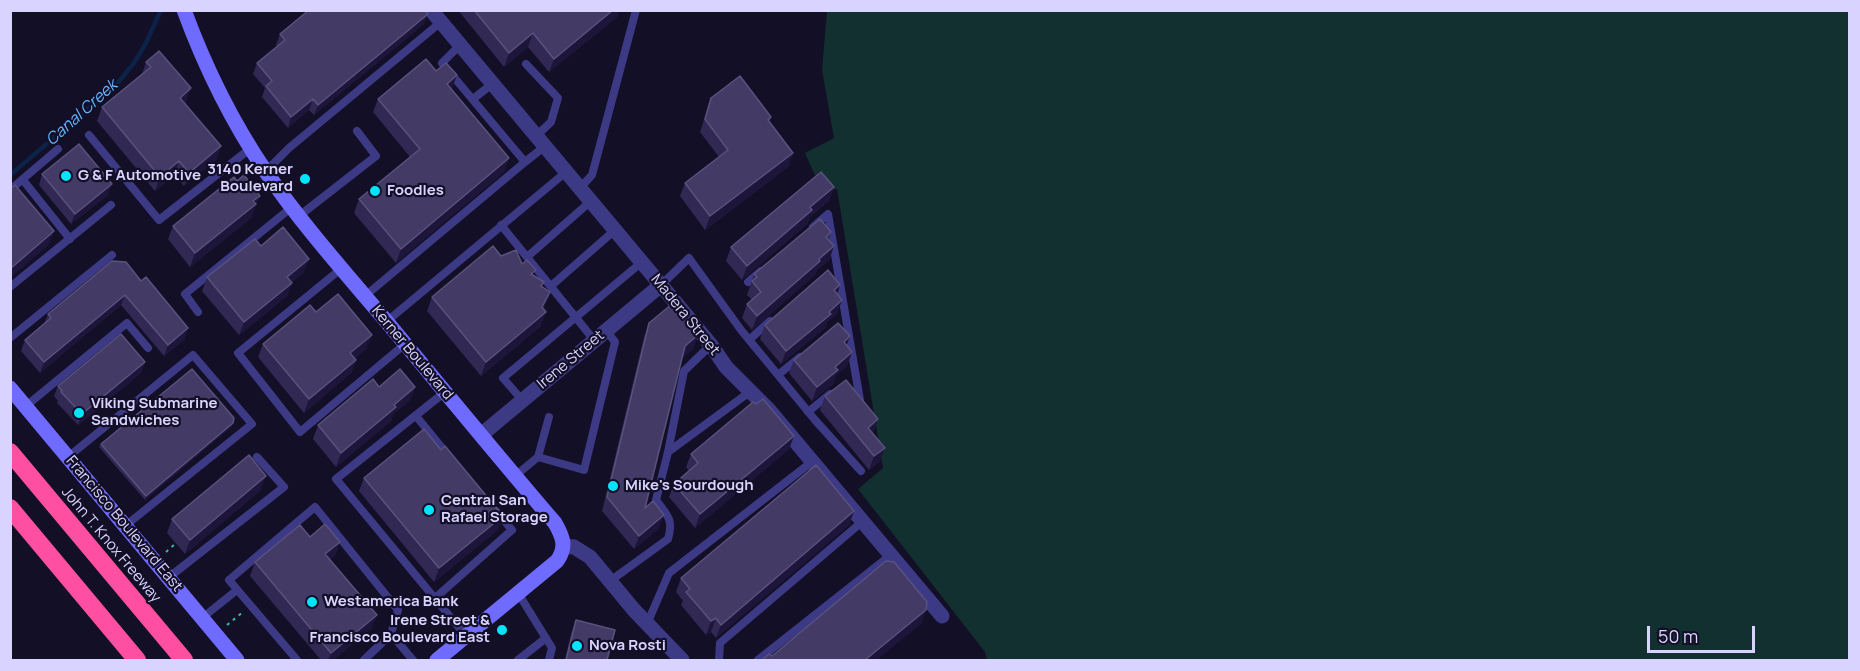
<!DOCTYPE html>
<style>
body{margin:0}
#map{position:relative;width:1860px;height:671px;overflow:hidden;background:#130f26;font-family:Manrope,sans-serif}
canvas{display:block}
.frame{position:absolute;inset:0;border:12px solid #d9d4ff;pointer-events:none}
.scale{position:absolute;left:1647px;top:626px;width:108px;height:27px;box-sizing:border-box;border:3px solid #d9d4ff;border-top:0;padding-left:8px;font-size:18px;line-height:21px;white-space:nowrap;color:#d9d4ff;-webkit-text-stroke:4px #130f26;paint-order:stroke}
</style>
<div id="map">
<canvas width="1860" height="671"></canvas>
<div class="frame"></div>
<div class="scale">50 m</div>
</div>
<script>
const ctx = document.querySelector('canvas').getContext('2d');
ctx.lineJoin = 'round';
function fillPath(path, color) {
  ctx.fillStyle = color;
  ctx.fill(path, 'evenodd');
}
function strokePath(path, color, width, dash) {
  ctx.strokeStyle = color;
  ctx.lineWidth = width;
  ctx.lineCap = dash ? 'butt' : 'round';
  ctx.setLineDash(dash || []);
  ctx.stroke(path);
}
function label(font, color, halo, rows, align = 'center') {
  ctx.font = font + ' Manrope,sans-serif';
  ctx.lineWidth = 4.5;
  ctx.setLineDash([]);
  ctx.textBaseline = 'middle';
  ctx.strokeStyle = halo;
  ctx.fillStyle = color;
  for (const [text, x, y, turn = 0] of rows) {
    ctx.save();
    ctx.translate(x, y);
    ctx.rotate((+turn || 0) * Math.PI / 180);
    ctx.textAlign = isNaN(turn) ? turn : align;
    if (halo) ctx.strokeText(text, 0, 0);
    ctx.fillText(text, 0, 0);
    ctx.restore();
  }
}
fillPath(new Path2D(`
 M827,11H1849V660H987L985,652L858,489L883,468L837,189L823,193L805,153L834,138L822,70Z`), '#12302f');
strokePath(new Path2D(`
 M10,175L117,84L134,63L145,45L161,10`), '#0c2248', 4.5);
strokePath(new Path2D(`
 M166,552L176,543
 M227,625L243,612`), '#2fb8b0', 2, [3, 4.5]);
strokePath(new Path2D(`
 M460,45L442,63L525,162L544,147
 M526,64L558,98L551,122L536,136
 M473,99L492,84
 M89,135L159,220L251,148
 M266,171L289,148L441,22
 M23,180L70,239
 M580,188L592,175L636,10
 M10,190L58,149
 M299,216L376,156L357,131
 M501,225L594,340
 M813,227L828,214L860,400
 M527,257L591,201
 M342,268L238,353L300,432L405,344
 M748,282L761,271
 M661,285L689,258L741,330L815,420L861,471
 M551,286L615,230
 M10,287L111,205
 M365,296L525,162
 M198,312L185,294L292,207
 M386,322L566,172
 M10,338L112,255
 M749,340L770,321
 M778,375L800,357
 M445,392L336,479L466,636
 M522,400L503,378L642,262
 M26,406L127,323L148,348
 M808,412L830,394
 M416,416L447,454
 M668,452L684,371L711,345
 M68,457L193,355L252,424L125,526
 M538,457L584,470L615,342L606,330
 M515,476L538,457L549,417
 M168,578L284,487L257,457
 M610,581L668,539C674,519 667,515 656,500L668,452L751,391
 M518,593L552,648L549,660
 M434,599L512,530L496,511
 M202,618L237,590
 M647,624L669,573L813,461
 M391,634L413,660
 M297,660L229,580L315,507L398,610L391,634L364,660
 M518,660L546,638
 M719,660L720,643L863,521
 M758,660L891,555`), '#3d3a85', 8);
strokePath(new Path2D(`
 M431,10L711,345L726,367L769,410L942,616
 M481,435L661,285
 M564,546L574,547L590,557L634,610L682,660`), '#3d3a85', 15);
strokePath(new Path2D(`
 M184,10C205,67 232,122 266,172C304,227 349,277 392,328C446,393 500,459 555,523C563,537 567,547 557,561L437,660
 M10,388L237,660`), '#6f6bff', 15);
strokePath(new Path2D(`
 M10,452L184,660
 M10,508L137,660`), '#ff4fa3', 18);
fillPath(new Path2D(`
 M458,10H619L617,17L549,72L528,47L504,67Z
 M424,24L314,115L309,110L288,128L262,97L265,88L253,74L257,63L277,46L276,45L280,34Z
 M146,62L186,102L185,103L221,146L216,160L184,186L174,175L155,191L97,121L102,107L142,74Z
 M451,89L509,158L504,172L396,263L354,213L359,199L410,157L373,112L378,99Z
 M711,98L771,117L769,122L793,153L788,167L705,230L680,196L685,183L719,157L700,132Z
 M42,174L108,195L71,224L39,185Z
 M834,187L829,201L810,217L807,224L742,280L726,261L731,247Z
 M256,209L254,210L251,218L190,267L168,239L173,226Z
 M831,232L829,240L834,246L829,260L817,270L815,275L752,330L742,318L747,304L752,300L747,295L754,274Z
 M261,246L304,272L292,282L287,296L239,335L202,291L207,277Z
 M501,256L522,264L534,275L542,287L550,292L543,309L541,326L481,376L427,311L432,297Z
 M112,261L185,339L164,356L121,305L40,373L21,351L25,340L44,324L48,314Z
 M840,285L837,294V314L827,322L826,327L781,364L760,339L765,325Z
 M316,312L367,348L355,358L356,360L351,373L304,413L258,357L263,344Z
 M649,323L698,335L693,349L682,358L645,508L659,528L634,549L602,511L644,337Z
 M847,345L852,352L847,366L836,375L833,384L812,401L789,373L794,360Z
 M145,362L141,373L78,425L57,403L58,401L54,396L58,386Z
 M379,387H415L410,400L393,414L391,421L336,467L313,439L318,425Z
 M825,396L878,419L873,433L880,461L869,470L820,410Z
 M756,404L794,436L789,449L695,528L669,497L674,484L689,471L686,467L691,454Z
 M232,426L145,500L99,447L101,444Z
 M364,478L498,530L434,582L359,491Z
 M261,490L185,554L167,533L172,519Z
 M854,511L849,525L716,638L711,632L706,635L681,605L683,601L676,592L681,578Z
 M310,537L340,542L335,555L330,559L372,628L333,660H321L250,576L255,562Z
 M576,620L607,660H565L571,634Z`), '#312854');
fillPath(new Path2D(`
 M613,10H619L617,17L549,72L554,59Z
 M428,14L424,24L314,115L318,105Z
 M533,33L528,47L504,67L509,53Z
 M457,75L452,89L442,97L447,84Z
 M191,88L186,102L175,111L180,98Z
 M313,99L309,110L288,128L291,117Z
 M221,146L216,160L184,186L189,173Z
 M793,153L788,167L705,230L710,216Z
 M509,158L504,172L396,263L401,249Z
 M179,161L174,175L155,191L160,177Z
 M112,184L108,195L71,224L75,214Z
 M834,187L829,201L810,217L807,224L742,280L747,266L810,207Z
 M260,196L251,218L190,267L195,253Z
 M54,231L49,245L10,278V269Z
 M834,246L829,260L817,270L815,275L752,330L757,316Z
 M309,259L304,272L282,290L287,277Z
 M292,283L287,296L239,335L244,322Z
 M840,285L836,298L834,290Z
 M550,292L545,306L537,319L546,312L541,326L481,376L486,362L542,307Z
 M125,295L121,305L40,373L44,362Z
 M842,300L837,314L827,322L826,327L781,364L786,351Z
 M188,328L185,339L164,356L168,345Z
 M372,335L367,348L345,366L350,353Z
 M698,335L693,349L680,360L685,346Z
 M850,336L845,350L844,342Z
 M852,352L847,366L836,375L833,384L812,401L817,387L835,367Z
 M356,360L351,373L304,413L309,399Z
 M145,362L141,373L78,425L82,414Z
 M415,387L410,400L393,414L391,421L336,467L341,453L394,405Z
 M878,419L873,433L863,441L868,428Z
 M233,423L232,426L145,500L146,496Z
 M794,436L789,449L695,528L700,514Z
 M885,448L880,461L869,470L874,456Z
 M266,476L261,490L185,554L190,540Z
 M854,511L849,525L716,638L721,625Z
 M664,515L659,528L634,549L639,536Z
 M503,516L498,530L434,582L439,568Z
 M340,542L335,555L320,567L325,554Z
 M926,610L922,623L877,660H865Z
 M377,615L372,628L333,660H328L331,653Z
 M716,618L711,632L706,635L711,621Z`), '#1d163a');
const building = new Path2D(`
 M309,10H425L428,14L318,105L313,99L291,117L266,86L272,81L257,63L285,40L280,34Z
 M474,10H613L554,59L533,33L509,53Z
 M159,51L191,88L180,98L221,146L189,173L179,161L160,177L102,107L151,67L146,62Z
 M426,59L436,71L446,63L457,75L447,84L509,158L401,249L359,199L420,149L378,99Z
 M740,76L771,117L768,120L793,153L710,216L685,183L728,150L705,119L711,98Z
 M79,144L112,184L75,214L42,174Z
 M821,172L834,187L810,207L812,210L747,266L731,247Z
 M244,175L260,196L253,201L256,204L195,253L173,226L234,177L237,181Z
 M15,185L54,231L10,269V189Z
 M820,219L831,232L826,237L834,246L819,259L820,261L757,316L747,304L761,292L752,281L757,277L754,274Z
 M283,227L309,259L287,277L292,283L244,322L207,277L255,239L261,246Z
 M493,246L501,256L516,250L522,264L527,260L536,270L531,274L544,282L541,286L550,292L542,307L546,312L486,362L432,297Z
 M112,261L126,262L141,281L146,277L188,328L168,345L125,295L44,362L25,340L51,318L48,314Z
 M828,270L840,285L834,290L842,300L829,312L831,314L786,351L765,325Z
 M338,294L372,335L350,353L356,360L309,399L263,344L310,305L316,312Z
 M672,304L698,335L685,346L645,508L653,501L664,515L639,536L607,497L649,323Z
 M838,323L850,336L844,342L852,352L835,367L838,370L817,387L794,360Z
 M121,334L145,362L82,414L61,392L62,391L58,386Z
 M192,369L234,418L233,423L146,496L101,444Z
 M400,369L415,387L394,405L396,407L341,453L318,425L373,379L379,387Z
 M846,380L878,419L868,428L885,448L874,456L825,396Z
 M763,399L794,436L700,514L674,484L698,463L691,454L753,402L756,404Z
 M424,429L441,450L445,446L503,516L439,568L364,478Z
 M249,455L266,476L190,540L172,519Z
 M816,465L854,511L721,625L716,618L711,621L686,592L690,589L681,578Z
 M325,524L340,542L325,554L377,615L331,653L255,562L300,525L310,537Z
 M886,561L894,562L927,602L926,610L865,660H762L769,654L772,656Z
 M576,620L615,630L607,660H566Z`);
fillPath(building, '#433a66');
strokePath(building, '#5a527e', 1.5);
for (const [x, y, r, color] of [
 [66,176,6,"#00e5ff"],
 [305,179,6,"#00e5ff"],
 [375,191,6,"#00e5ff"],
 [79,413,6,"#00e5ff"],
 [613,486,6,"#00e5ff"],
 [429,510,6,"#00e5ff"],
 [312,602,6,"#00e5ff"],
 [502,630,6,"#00e5ff"],
 [577,646,6,"#00e5ff"]
]) {
  const dot = new Path2D();
  dot.arc(x, y, r, 0, 2 * Math.PI);
  ctx.fillStyle = color;
  ctx.fill(dot);
  strokePath(dot, '#130f26', 2);
}
label('bold 15px', '#d9d4ff', '#130f26', [
 ["3140 Kerner",293,170,"right"],
 ["Boulevard",293,187,"right"],
 ["G & F Automotive",78,176],
 ["Foodles",387,191],
 ["Viking Submarine",91,404],
 ["Sandwiches",91,421],
 ["Mike's Sourdough",625,486],
 ["Central San",441,501],
 ["Rafael Storage",441,518],
 ["Westamerica Bank",324,602],
 ["Irene Street &",490,621,"right"],
 ["Francisco Boulevard East",490,638,"right"],
 ["Nova Rosti",589,646]
], 'left');
label('15px', '#d9d4ff', '#130f26', [
 ["Madera Street",685,315,51],
 ["Kerner Boulevard",412,353,50],
 ["Irene Street",571,360,-40],
 ["Francisco Boulevard East",124,524,50],
 ["John T. Knox Freeway",111,545,50]
]);
label('italic 16px', '#62b6ff', '#130f26', [
 ["Canal Creek",82,113,-42]
]);
</script>
